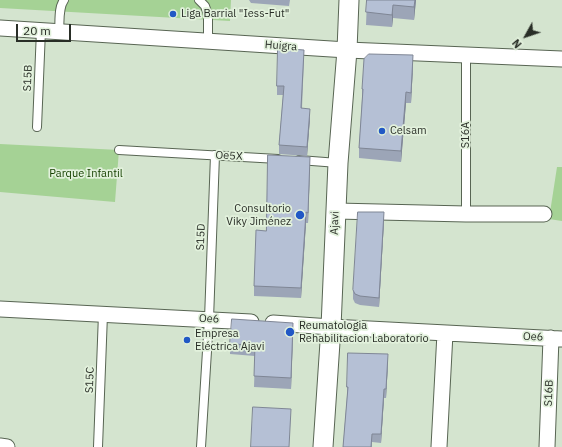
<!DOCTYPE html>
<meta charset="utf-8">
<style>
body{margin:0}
#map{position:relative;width:562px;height:447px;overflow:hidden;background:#d4e4cf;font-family:"IBM Plex Sans",sans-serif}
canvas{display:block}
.north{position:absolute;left:506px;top:16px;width:40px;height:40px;-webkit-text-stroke:3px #e2f1dc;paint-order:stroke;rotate:230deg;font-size:11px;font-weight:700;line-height:16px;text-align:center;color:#292e27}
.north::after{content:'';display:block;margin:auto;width:14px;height:18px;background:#292e27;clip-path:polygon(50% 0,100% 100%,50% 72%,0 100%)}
.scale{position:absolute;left:16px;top:24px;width:55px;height:18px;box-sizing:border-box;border:2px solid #292e27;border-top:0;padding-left:5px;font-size:12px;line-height:14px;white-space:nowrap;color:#292e27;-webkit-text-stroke:3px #e2f1dc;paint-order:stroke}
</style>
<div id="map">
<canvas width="562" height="447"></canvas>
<div class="north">N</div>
<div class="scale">20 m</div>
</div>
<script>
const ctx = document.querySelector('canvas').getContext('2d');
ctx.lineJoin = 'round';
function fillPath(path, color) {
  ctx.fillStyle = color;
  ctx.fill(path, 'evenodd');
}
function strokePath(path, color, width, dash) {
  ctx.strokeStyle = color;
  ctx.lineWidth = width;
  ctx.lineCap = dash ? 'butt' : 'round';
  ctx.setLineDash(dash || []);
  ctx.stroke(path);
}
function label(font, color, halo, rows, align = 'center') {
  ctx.font = font + ' "IBM Plex Sans",sans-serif';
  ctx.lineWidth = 3.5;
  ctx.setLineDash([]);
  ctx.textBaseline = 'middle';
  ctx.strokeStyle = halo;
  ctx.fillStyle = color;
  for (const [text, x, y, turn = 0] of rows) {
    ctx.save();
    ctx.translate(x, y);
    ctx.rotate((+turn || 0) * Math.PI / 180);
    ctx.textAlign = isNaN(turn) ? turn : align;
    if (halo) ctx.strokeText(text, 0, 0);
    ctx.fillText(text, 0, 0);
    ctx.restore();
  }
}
fillPath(new Path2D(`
 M0,0H231L230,21L0,8Z
 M0,144L119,150L115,202L0,192Z
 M557,167H562V221L549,219Z`), '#a5d295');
const service = new Path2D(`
 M199,0L205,6L208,15V41
 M59,32C60,22 58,8 64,0
 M37,127L41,30
 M119,150L278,159
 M299,160L338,163
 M466,214V55
 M98,447L103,314
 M201,447L209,319L215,155`);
const minor = new Path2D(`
 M0,28L347,50L562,59
 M336,211L466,214H544
 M0,309L251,322
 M273,323L331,327L562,339
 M0,446L7,447
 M439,447L445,333
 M547,447L551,338`);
const tertiary = new Path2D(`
 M323,447L331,327L338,163L347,50L349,0`);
strokePath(service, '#586553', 10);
strokePath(minor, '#586553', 17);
strokePath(tertiary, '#586553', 21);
strokePath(service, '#fff', 8);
strokePath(minor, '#fff', 15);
strokePath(tertiary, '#fff', 19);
fillPath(new Path2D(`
 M249,0H290L289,6L251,3Z
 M367,0H416L414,20L393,18L392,27L366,25Z
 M304,58L302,108L310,118L307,156L279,154V145L283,95H277V86Z
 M413,66L411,103H406L401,162L359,158V148L362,99V89Z
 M310,167L308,223H306L301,298L254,296V286L266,231Z
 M384,221L379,307L360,305L355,303L353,299V290Z
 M293,334L291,389L254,387L255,356L230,354V344Z
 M388,363L386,398H384L381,443L372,442V447H343L347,396V387Z`), '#9ca5b7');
fillPath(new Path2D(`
 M415,0H416L414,20V7Z
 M393,5V18L392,27V15Z
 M413,55V66L411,103V93Z
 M406,92V103L401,162V151Z
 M310,109V118L307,156V147Z
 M310,157V167L308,223V213Z
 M306,212V223L301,298V288Z
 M384,212V221L379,307V298Z
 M293,323V334L291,389V378Z
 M388,354V363L386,398V389Z
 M384,389V398L381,443V434Z`), '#7f8695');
const building = new Path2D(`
 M367,0H415L414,7L393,5L392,15L366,12Z
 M278,48L304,50L301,108L310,109L307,147L279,145L284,86H277Z
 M369,54L413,55L411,93L406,92L401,151L359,148L363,89H362L364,59Z
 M268,155L310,157L308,213L306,212L301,288L254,286L256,230L266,231Z
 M358,212H384L379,298L360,296L355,294L353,290Z
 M232,319L293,323L291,378L254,376L255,345L230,344Z
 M348,353L388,354L386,389H384L381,434H372L371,447H343L348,387H347Z
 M253,407L291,409L289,447H251Z`);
fillPath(building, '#b5c0d5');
strokePath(building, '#7f8695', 1);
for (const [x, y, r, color] of [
 [173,14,4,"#2158c5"],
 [382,131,4,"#2158c5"],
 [300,215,5,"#2158c5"],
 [290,332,5,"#2158c5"],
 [187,340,4,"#2158c5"]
]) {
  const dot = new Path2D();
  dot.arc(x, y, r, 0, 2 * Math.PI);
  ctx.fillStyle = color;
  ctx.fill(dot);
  strokePath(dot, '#e2f1dc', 1.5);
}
label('11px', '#292e27', '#e2f1dc', [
 ["Liga Barrial \"Iess-Fut\"",181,14],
 ["Celsam",390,131],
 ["Consultorio",291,209,"right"],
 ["Viky Jiménez",291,222,"right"],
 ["Reumatologia",299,326],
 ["Rehabilitacion Laboratorio",299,339],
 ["Empresa",195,334],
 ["Eléctrica Ajavi",195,347]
], 'left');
label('11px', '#292e27', '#e2f1dc', [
 ["Huigra",281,46,4],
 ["S15B",28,78,-88],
 ["S16A",466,135,-90],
 ["Oe5X",229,156,3],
 ["Ajavi",335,223,-88],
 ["S15D",201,237,-88],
 ["Oe6",209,319,3],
 ["Oe6",533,337,3],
 ["S15C",90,380,-88],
 ["S16B",549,393,-88]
]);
label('11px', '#164100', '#e2f1dc', [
 ["Parque Infantil",86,174]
]);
</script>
